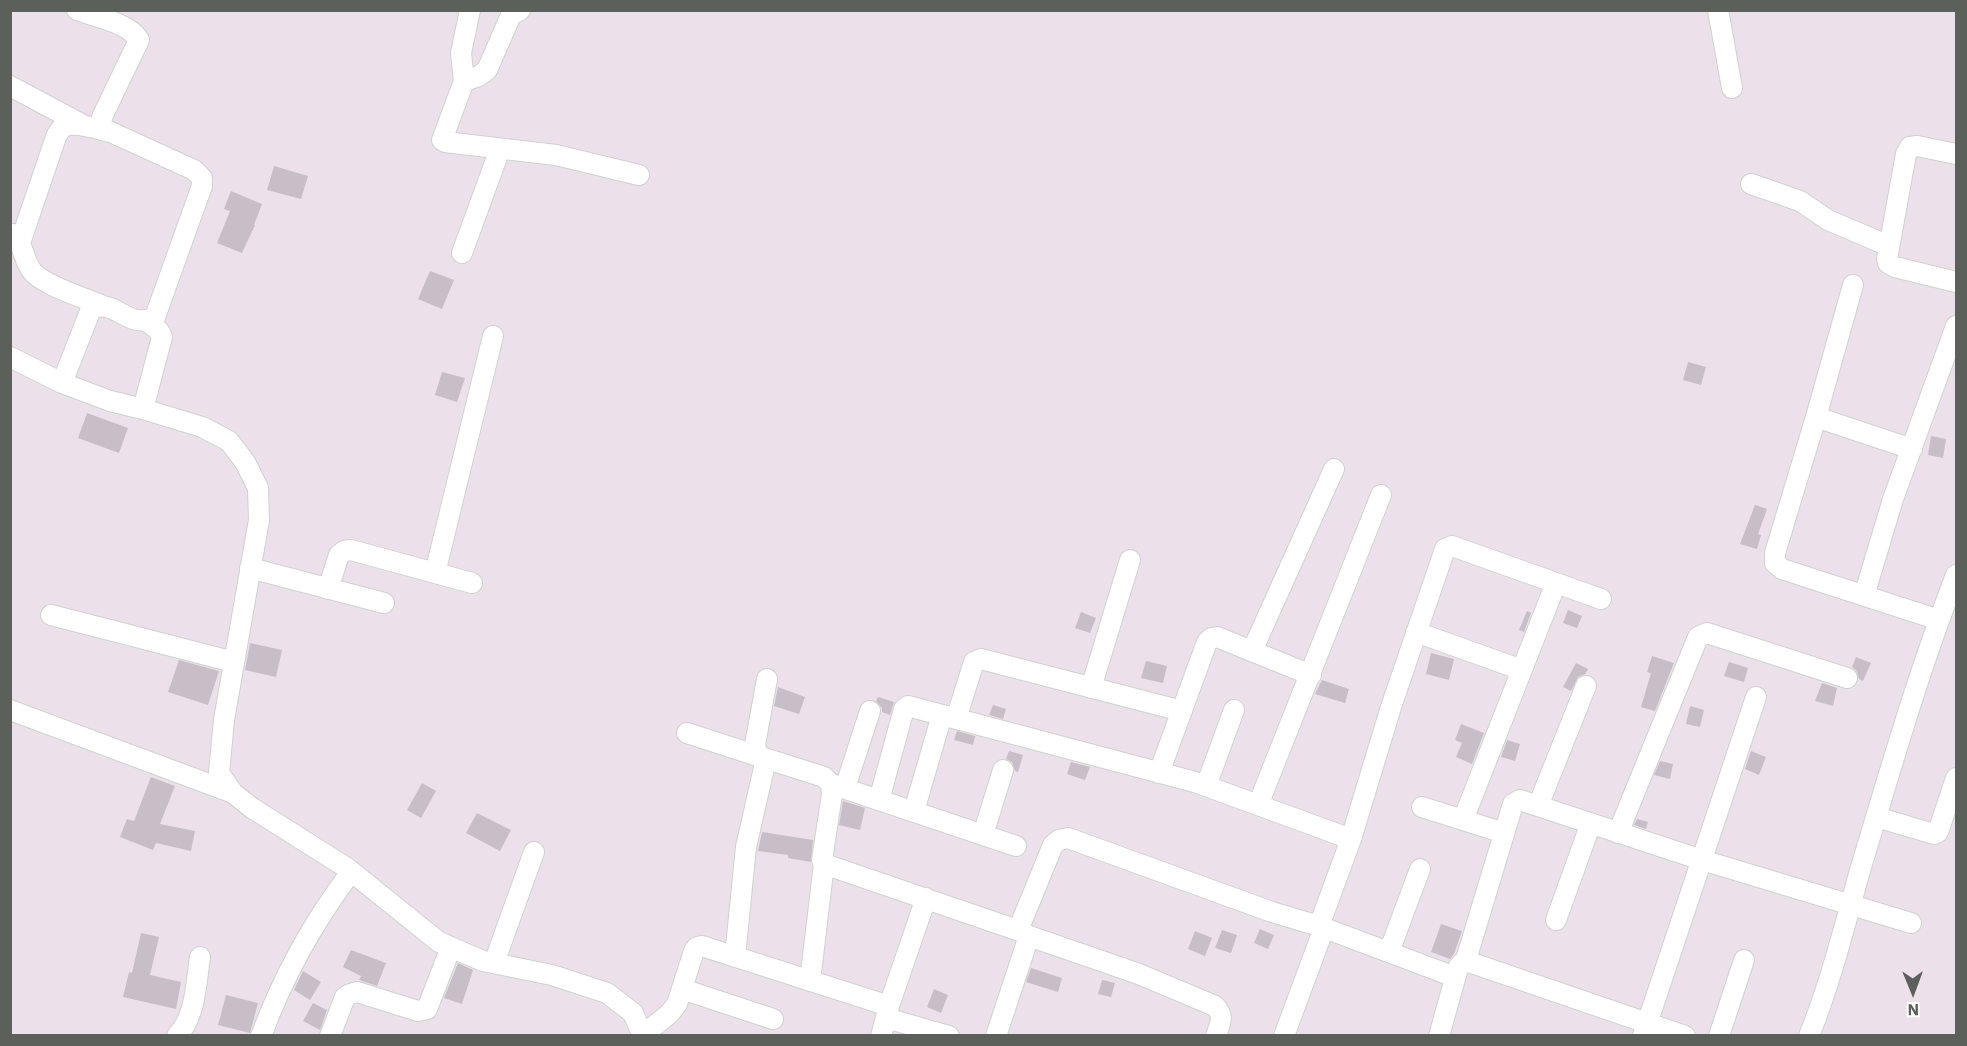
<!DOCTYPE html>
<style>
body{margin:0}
#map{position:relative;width:1967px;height:1046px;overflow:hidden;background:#ece1eb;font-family:"IBM Plex Sans",sans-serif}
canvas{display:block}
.frame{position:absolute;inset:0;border:12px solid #5b615a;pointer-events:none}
.north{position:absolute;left:1883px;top:962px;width:60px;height:60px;-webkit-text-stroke:4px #fff;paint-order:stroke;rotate:179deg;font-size:16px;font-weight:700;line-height:24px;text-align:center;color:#5b615a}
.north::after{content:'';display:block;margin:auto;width:21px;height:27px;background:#5b615a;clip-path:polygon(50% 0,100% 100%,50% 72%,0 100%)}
</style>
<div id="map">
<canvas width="1967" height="1046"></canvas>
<div class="frame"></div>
<div class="north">N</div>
</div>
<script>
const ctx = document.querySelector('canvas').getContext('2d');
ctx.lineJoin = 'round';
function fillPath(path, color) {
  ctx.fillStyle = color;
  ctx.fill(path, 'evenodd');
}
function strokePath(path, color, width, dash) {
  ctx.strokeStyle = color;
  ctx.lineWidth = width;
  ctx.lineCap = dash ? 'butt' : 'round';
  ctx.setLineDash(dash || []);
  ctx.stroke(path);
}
fillPath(new Path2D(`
 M274,166L308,176L301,199L267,190Z
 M231,191L262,204L254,225H255L242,253L217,243L230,211L224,209Z
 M430,271L454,280L442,309L418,299Z
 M1688,362L1706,367L1701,385L1683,380Z
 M442,372L465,378L457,402L435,395Z
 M87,413L128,428L119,453L78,438Z
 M1931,436L1946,439L1943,458L1928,455Z
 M1755,505L1767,509L1758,534L1761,535L1757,549L1740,544Z
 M1568,610L1582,616L1577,628L1563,623Z
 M1527,611L1531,613L1524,632L1519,630Z
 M1081,612L1096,618L1090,633L1075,628Z
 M250,643L282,650L276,677L245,670Z
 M1431,653L1454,659L1449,680L1426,674Z
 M1652,656L1674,663L1655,711L1641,707L1651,673L1647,672Z
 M1856,657L1871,663L1863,681L1859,679L1856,670L1852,667Z
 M179,660L219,671L208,705L168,692Z
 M1146,661L1167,666L1163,683L1141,678Z
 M1729,662L1748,668L1744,682L1724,676Z
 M1576,663L1588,669L1585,674L1578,677L1571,691L1563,687Z
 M1322,680L1349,689L1345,703L1315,694Z
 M1822,683L1837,688L1833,706L1815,701Z
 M778,687L805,697L799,714L774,706Z
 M878,697L894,702L890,715L882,712V708L876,701Z
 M993,705L1006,709L1003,719L989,715Z
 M1690,706L1704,710L1700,727L1686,724Z
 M1461,724L1484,733L1472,764L1456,757L1462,743L1455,740Z
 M957,731L975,736L973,745L954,740Z
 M1507,740L1520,744L1515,761L1501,757Z
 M1009,751L1023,755L1018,772L1015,771L1012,762L1006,759Z
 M1751,751L1766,757L1759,775L1745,769Z
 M1660,761L1673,764L1670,779L1654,775Z
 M1071,762L1090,767L1085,780L1067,774Z
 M151,777L175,786L160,824L195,831L191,851L156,843L153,850L120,837L127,819L134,821Z
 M422,783L436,791L421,818L407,810Z
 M843,801L865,808L860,830L839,825Z
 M477,813L511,830L500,851L466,833Z
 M1637,819L1648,822L1646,829L1634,825Z
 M762,832L813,840L811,862L788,858V855L758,851Z
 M1441,924L1462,931L1454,954L1450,959L1431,952Z
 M1260,929L1274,935L1268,949L1254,943Z
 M1222,930L1237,935L1231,953L1215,948Z
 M1195,931L1212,938L1205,956L1188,949Z
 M141,933L159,937L150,975L181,982L176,1009L123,997L129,972L132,973Z
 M351,950L386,963L377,986L359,980L361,976L343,967Z
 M458,963L473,970L462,1004L444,998Z
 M1031,968L1062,978L1058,992L1026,982Z
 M303,971L321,982L310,1000L294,990Z
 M1102,980L1115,983L1111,997L1098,994Z
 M934,989L948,995L941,1013L927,1007Z
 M226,995L258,1003L250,1033L218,1025Z
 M313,1003L327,1010L320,1030L303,1021Z`), '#c7bec7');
const minor = new Path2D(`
 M520,10L511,15L487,70L479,76L464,81L442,140L445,142L556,155L639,175
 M1718,10L1732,88
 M464,81L461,53L470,10
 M10,86L85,126
 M1956,154L1917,146L1910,147L1906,154L1887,259L1888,263L1895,267L1956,282
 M1751,184L1800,201L1828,220L1889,246
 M13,234C24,244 23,260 32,271C42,285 85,298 103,306
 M20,243L56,137C56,136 60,130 61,129C70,120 98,129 110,132
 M462,253L500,149
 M1853,285L1816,417L1775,553V563L1782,569L1939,620
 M10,357L62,383L110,401L143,409L202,427L229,441L245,462L258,488L259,520L224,720L219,773L233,793L252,808L347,868L439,942L483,961L552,975L607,993L633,1013L643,1036
 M62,383L91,309C116,297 127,331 155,317L202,186V178L194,170L104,129L101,122L103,115L139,40C130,23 95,17 77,10
 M143,409L162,337L159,331L147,321
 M1816,417L1912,449
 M250,568L384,603
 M435,573L493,336
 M328,589L339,555L344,551L351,550L472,583
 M1864,596L1893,499L1956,326
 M51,615L234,662
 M1416,632L1522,670
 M1252,651L1334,469
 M767,679L755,745L758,756L824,777L831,784L832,794L822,860L824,864L1020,931
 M1091,688L1130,560
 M10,710L233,793
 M956,719L974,662L981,659L1182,711
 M687,733L758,756
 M1159,773L1207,642L1211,638L1217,637L1311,675
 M831,784L1016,846
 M1206,786L1234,710
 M845,788L870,711
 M879,800L904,709L908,706L1195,782L1351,839
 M1258,805L1381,495
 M1538,806L1586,686
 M1422,807L1504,833
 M914,811L942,715
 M1876,817L1934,834L1938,832L1956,778
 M1463,820L1556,583
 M1618,833L1698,637L1707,633L1847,678
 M983,835L1003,770
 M1556,920L1591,823
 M1319,926L1455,977
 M1389,952L1420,869
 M735,957L746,847L766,759
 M494,963L534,852
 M1465,963L1513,804L1520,800L1702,860L1911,923
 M810,981L824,864
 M682,989L773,1019
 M886,1018L949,1036
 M643,1035L669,1014L677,1004L694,951L697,947L702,946L889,1006
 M177,1036C196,1016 196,983 200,957
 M261,1036C283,977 314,921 351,872
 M330,1036L345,997L350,994L357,992L418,1011L427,1009L451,947
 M881,1036L889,1006L926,898
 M996,1036L1029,936
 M1216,1036C1220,1024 1225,1016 1215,1006L1139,974L1029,936L1020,931L1021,923L1053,845L1059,840L1068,838L1272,912L1319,926L1351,839L1391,707L1445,549L1452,546L1601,599
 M1284,1036L1324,928
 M1439,1036L1458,968L1462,963L1469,962L1685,1036
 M1643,1036L1756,697
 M1719,1036L1744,960
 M1809,1036C1830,984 1844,928 1859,874C1889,774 1918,673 1956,575`);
strokePath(minor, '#cdd3cd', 22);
strokePath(minor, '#fff', 20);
</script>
